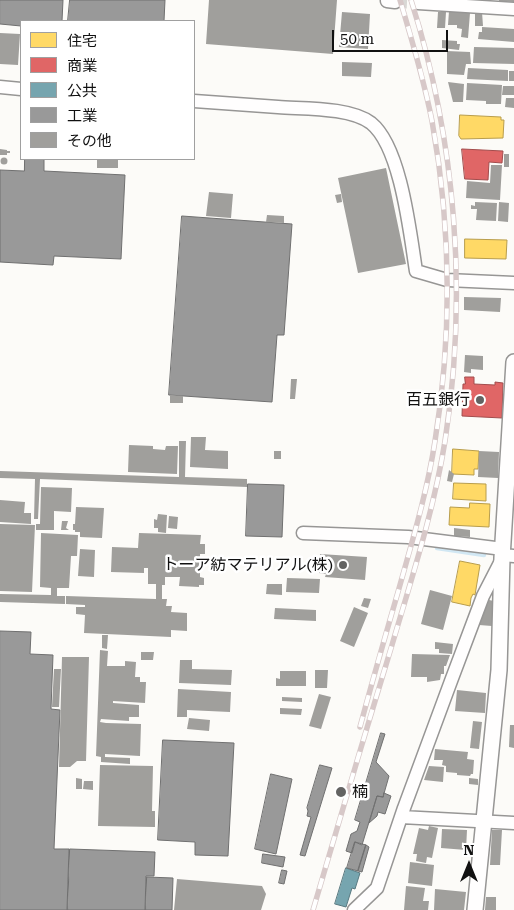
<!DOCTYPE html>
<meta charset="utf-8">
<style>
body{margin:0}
#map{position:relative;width:514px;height:910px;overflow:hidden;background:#fcfbf8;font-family:"Roboto Serif","Noto Sans JP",serif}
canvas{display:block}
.legend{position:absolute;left:20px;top:20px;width:175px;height:140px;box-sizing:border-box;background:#fff;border:1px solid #a0a0a0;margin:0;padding:6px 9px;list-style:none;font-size:15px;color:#111}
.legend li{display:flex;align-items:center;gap:10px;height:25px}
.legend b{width:25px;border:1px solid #a0a0a0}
.north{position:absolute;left:444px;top:840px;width:50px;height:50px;-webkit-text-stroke:4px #fff;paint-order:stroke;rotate:0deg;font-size:14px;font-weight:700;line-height:20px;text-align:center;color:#111}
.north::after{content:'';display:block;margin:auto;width:18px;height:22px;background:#111;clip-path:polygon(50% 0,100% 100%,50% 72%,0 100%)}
.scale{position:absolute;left:332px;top:30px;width:116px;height:22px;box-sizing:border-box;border:2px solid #111;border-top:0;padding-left:6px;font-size:15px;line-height:18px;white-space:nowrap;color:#111;-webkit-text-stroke:4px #fff;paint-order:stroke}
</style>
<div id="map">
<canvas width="514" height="910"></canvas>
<ul class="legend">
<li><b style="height:14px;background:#ffd966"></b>住宅</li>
<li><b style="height:14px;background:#e06666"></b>商業</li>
<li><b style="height:14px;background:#76a5af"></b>公共</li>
<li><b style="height:14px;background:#999"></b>工業</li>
<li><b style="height:14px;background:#a09f9c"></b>その他</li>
</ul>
<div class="north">N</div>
<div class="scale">50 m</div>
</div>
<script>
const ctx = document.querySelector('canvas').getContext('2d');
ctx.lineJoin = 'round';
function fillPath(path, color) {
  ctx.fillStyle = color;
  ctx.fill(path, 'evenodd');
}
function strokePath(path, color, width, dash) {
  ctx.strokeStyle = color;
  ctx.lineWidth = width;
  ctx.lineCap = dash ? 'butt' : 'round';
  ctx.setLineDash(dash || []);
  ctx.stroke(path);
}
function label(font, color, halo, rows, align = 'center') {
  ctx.font = font + ' "Roboto Serif","Noto Sans JP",serif';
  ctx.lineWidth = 5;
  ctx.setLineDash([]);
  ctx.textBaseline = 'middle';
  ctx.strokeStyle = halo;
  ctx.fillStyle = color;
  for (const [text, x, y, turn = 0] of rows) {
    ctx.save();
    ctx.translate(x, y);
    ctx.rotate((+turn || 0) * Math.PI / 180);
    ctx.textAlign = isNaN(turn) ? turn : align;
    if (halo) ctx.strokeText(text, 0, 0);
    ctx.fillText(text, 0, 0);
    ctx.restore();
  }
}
const homes = new Path2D(`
 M460,115L501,117V120H504L503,138L461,139L459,136Z
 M465,239L507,240L506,259L465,258Z
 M453,449L479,451L478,469H474V475L452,474Z
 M454,483L486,484V501L453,499Z
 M470,503L490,504L489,527L449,525L450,507L469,508Z
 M460,561L480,565L475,595L473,594L471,598L470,606L452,602Z`);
fillPath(homes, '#ffd966');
strokePath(homes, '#b89d4c', 1);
const shops = new Path2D(`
 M462,149L503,151L502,163L489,162L488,180L465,179Z
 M465,377H474V384L495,385V382L503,383L502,418L462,416L463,384H465Z`);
fillPath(shops, '#e06666');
strokePath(shops, '#a24c4c', 1);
const public = new Path2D(`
 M346,868L360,873L355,889L352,888L346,907L335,904Z`);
fillPath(public, '#76a5af');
strokePath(public, '#587980', 1);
const industry = new Path2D(`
 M0,0H63L62,21H21V26L0,24Z
 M70,0H165L164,21H68Z
 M25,159H44V171L125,175L121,259L54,256L53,265L0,262V170L24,171Z
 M182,216L292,224L284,335H277L272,402L169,395Z
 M248,484L284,485L282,537L246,536Z
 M0,631L31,632L30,654L53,655L51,709L60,710L54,849H69L67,910H0Z
 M381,733L385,734L376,762L389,776L383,797L377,796L362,845L355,842L352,853L346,851L351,834L357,831L360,822L355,820Z
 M163,740L234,743L228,856L195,855V842L158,840Z
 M320,765L332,768L305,856L300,855L311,817L307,816L308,811L307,808Z
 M271,774L292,779L276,854L255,849Z
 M384,793L391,796L385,814L378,812L377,816L369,823L377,796L383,797Z
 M355,842L366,845L358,871L347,868Z
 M366,845L369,847L362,872L358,871Z
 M70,849L155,852L154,876H146L145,910H68Z
 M263,854L285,857L283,867L262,863Z
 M282,870L287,871L284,884L279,883Z
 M147,877L173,878L172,910H146Z`);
fillPath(industry, '#999');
strokePath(industry, '#707070', 1);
strokePath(new Path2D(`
 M437,548L484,555`), '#d1e7f3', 4.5);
fillPath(new Path2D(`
 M209,0H337L333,54L206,44Z
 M499,0H514V2L499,1Z
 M449,11L470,13L468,38L461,37L462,29L457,28V25H448Z
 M342,12L370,14L368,49L339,47Z
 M438,12H446L445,28H437Z
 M475,12H482L483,26H475Z
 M482,27L514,29V42L478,39L479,32H482Z
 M0,33L20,34L18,65L0,64Z
 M442,40L457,41V44H460L459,50L442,48Z
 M474,47L514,48V64L473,63Z
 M447,51L470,52L471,64H466L464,75L447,74Z
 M342,62L372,63L371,77L342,76Z
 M468,68L508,70V81L467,79Z
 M509,71H514V81H509Z
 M448,82L464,84L463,102H453Z
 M467,83L502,85L501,104H486V101L466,100Z
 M503,86H514V95H502Z
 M506,98H514V108L505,107Z
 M0,149L7,150V151H10V153H7V155H0Z
 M504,154H509V167H504Z
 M0.5 161a3.5 3.5 0 1 1 7 0a3.5 3.5 0 1 1-7 0Z
 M97,159H118V168H97Z
 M491,165H502L500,200L466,198L467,181L490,183Z
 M386,168L406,264L358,273L338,178Z
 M209,192L233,194L231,218L206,216Z
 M341,194L342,202L337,203L335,195Z
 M475,202L497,203L496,221L476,220L477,209H471V205L475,206Z
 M499,202L509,203L508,222L498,221Z
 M267,215L284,216V223L266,222Z
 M464,297L501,298L500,312L464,310Z
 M465,355L483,356V370L471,369V373L464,372Z
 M291,379H297L295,399H290Z
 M170,395L183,396V403H170Z
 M191,437H206L205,450L228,451V469L190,467Z
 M179,441H186L185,477L247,479V487L40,479L38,519H34L35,479L0,478V471L179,477Z
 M129,445L153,446V449L165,450L166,446H178L177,474L128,472Z
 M274,451H281V459H274Z
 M479,451L499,452L498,478L478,477Z
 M449,470L454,474L452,482L447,481Z
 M41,487L72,488L71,512L54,511V530H36V524H40Z
 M0,500L25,502L24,513H31V524L0,522Z
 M76,507L104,508L102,538L80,537V532H75V530H73V524H75Z
 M158,514L167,515L166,533L158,532V528H154V519L157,520Z
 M169,516L178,517L177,529L168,528Z
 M62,521H68L66,528L69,530H61Z
 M0,524L35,525L32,592L0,591Z
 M454,528L470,530V537L454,536Z
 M41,533L78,535L77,556H71L69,588H57V596H65V604L0,602V594L51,595V588L40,587Z
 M139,533L201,535L200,544H205V554H200V577L204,578V585H199V587L179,586L180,577H165V585H162V599H167L166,606H172L171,612L187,613V631L171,630V637L84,633L85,615L76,614V607H85V605L66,604V596L156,599V584H148V568H144V573L111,572L112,547L138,548Z
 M80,549L95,550L94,577L78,576Z
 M320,554L367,557L365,580L325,577L326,574L319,573Z
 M287,578L320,579L319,593L286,592Z
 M267,584H282V595L266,594Z
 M430,590L452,596L443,630L421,624Z
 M364,598L371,599L368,608L361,606Z
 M489,600L494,601L492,626L479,625Z
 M354,607L368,613L354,647L340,641Z
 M275,608L316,610V621L274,619Z
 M102,635H108L107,649L102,648Z
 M435,642L453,644L452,654L439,653V649H435Z
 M100,650L108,651L107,666H125V661L136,662L135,677H140V682H146L145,703L113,701V703L139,705V717H129V721L101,719L100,722L106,723L141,724L140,756L105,754V757L130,758V764L101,762V757L96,756Z
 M141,652H154L153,660H141Z
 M412,654L450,655L446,666H444V674H441L440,680L427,682V677H411Z
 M62,657H89L86,761H77L70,767H59Z
 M180,660H192V669L232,670L231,685L179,683Z
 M54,669H61L59,707H52Z
 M315,670H328L327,688H315Z
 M280,671H306V686H276V678L280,679Z
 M178,689L231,692L230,712L187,710V717H177Z
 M457,690L486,693L485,713L455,711Z
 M319,694L331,697L321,729L309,726Z
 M282,697L302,698V702L282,701Z
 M280,708L302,709L301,715L280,714Z
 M189,718L210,720L209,731L187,729Z
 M473,721L482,722L479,749L470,748Z
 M510,725H514V748L509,747Z
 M435,749L468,752L467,759L474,760L473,774H471L470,776L457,775V773L446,772V766L442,765L443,760H434Z
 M100,765L153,766L152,811H155V827L98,826Z
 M429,766L444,767L443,782L424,780Z
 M76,778L82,779V789H76Z
 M469,778L478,779V785L469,784Z
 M84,781H93V790L83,789Z
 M429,826L438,828L432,858L427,857L426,863L416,861L417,854H413L419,828L428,830Z
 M442,829L467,830L466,850L441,848Z
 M492,830H502L500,865H490Z
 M410,862L434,865L432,886L408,883Z
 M177,879L262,886L266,894L261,910H174Z
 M406,886L425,888L423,901H429L428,910H404Z
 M435,889L466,892L464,910H434Z
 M486,897H496V910H485Z`), '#a09f9c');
strokePath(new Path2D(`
 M395,2L418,3`), '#d9d8d5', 12, [12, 6]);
const minor = new Path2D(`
 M387,1L395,2
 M418,3L514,9
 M0,87L21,89
 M194,101C222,103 250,105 278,107C304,109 350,107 371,123C401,147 410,233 416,271L447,280L514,283
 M303,533L408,537L503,549
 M502,555L514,556
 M401,817L514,823
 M354,910L377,888L404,808L451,681L483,596L501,561`);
const tertiary = new Path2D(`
 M475,910L499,670L502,558L514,362`);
strokePath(minor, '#979695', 15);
strokePath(tertiary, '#979695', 18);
strokePath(minor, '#fffefe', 12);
strokePath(tertiary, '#fffefe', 15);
const rail = new Path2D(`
 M360,727C372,682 385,637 398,592C412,542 427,493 435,441C452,336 451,226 432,121C424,80 412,40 400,0
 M313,910C339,822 365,733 392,645C412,577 434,510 445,441C468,294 456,141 411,0`);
strokePath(rail, '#d7c8c8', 5.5);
strokePath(rail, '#fff', 4, [11]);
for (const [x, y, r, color] of [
 [480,400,5,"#636362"],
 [343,565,5,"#636362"],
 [341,792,6,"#636362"]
]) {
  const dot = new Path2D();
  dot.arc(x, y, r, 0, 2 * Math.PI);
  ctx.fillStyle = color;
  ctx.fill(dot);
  strokePath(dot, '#fff', 2);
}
label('16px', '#111', '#fff', [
 ["百五銀行",470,400],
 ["トーア紡マテリアル(株)",333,565],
 ["楠",352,792,"left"]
], 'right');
</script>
